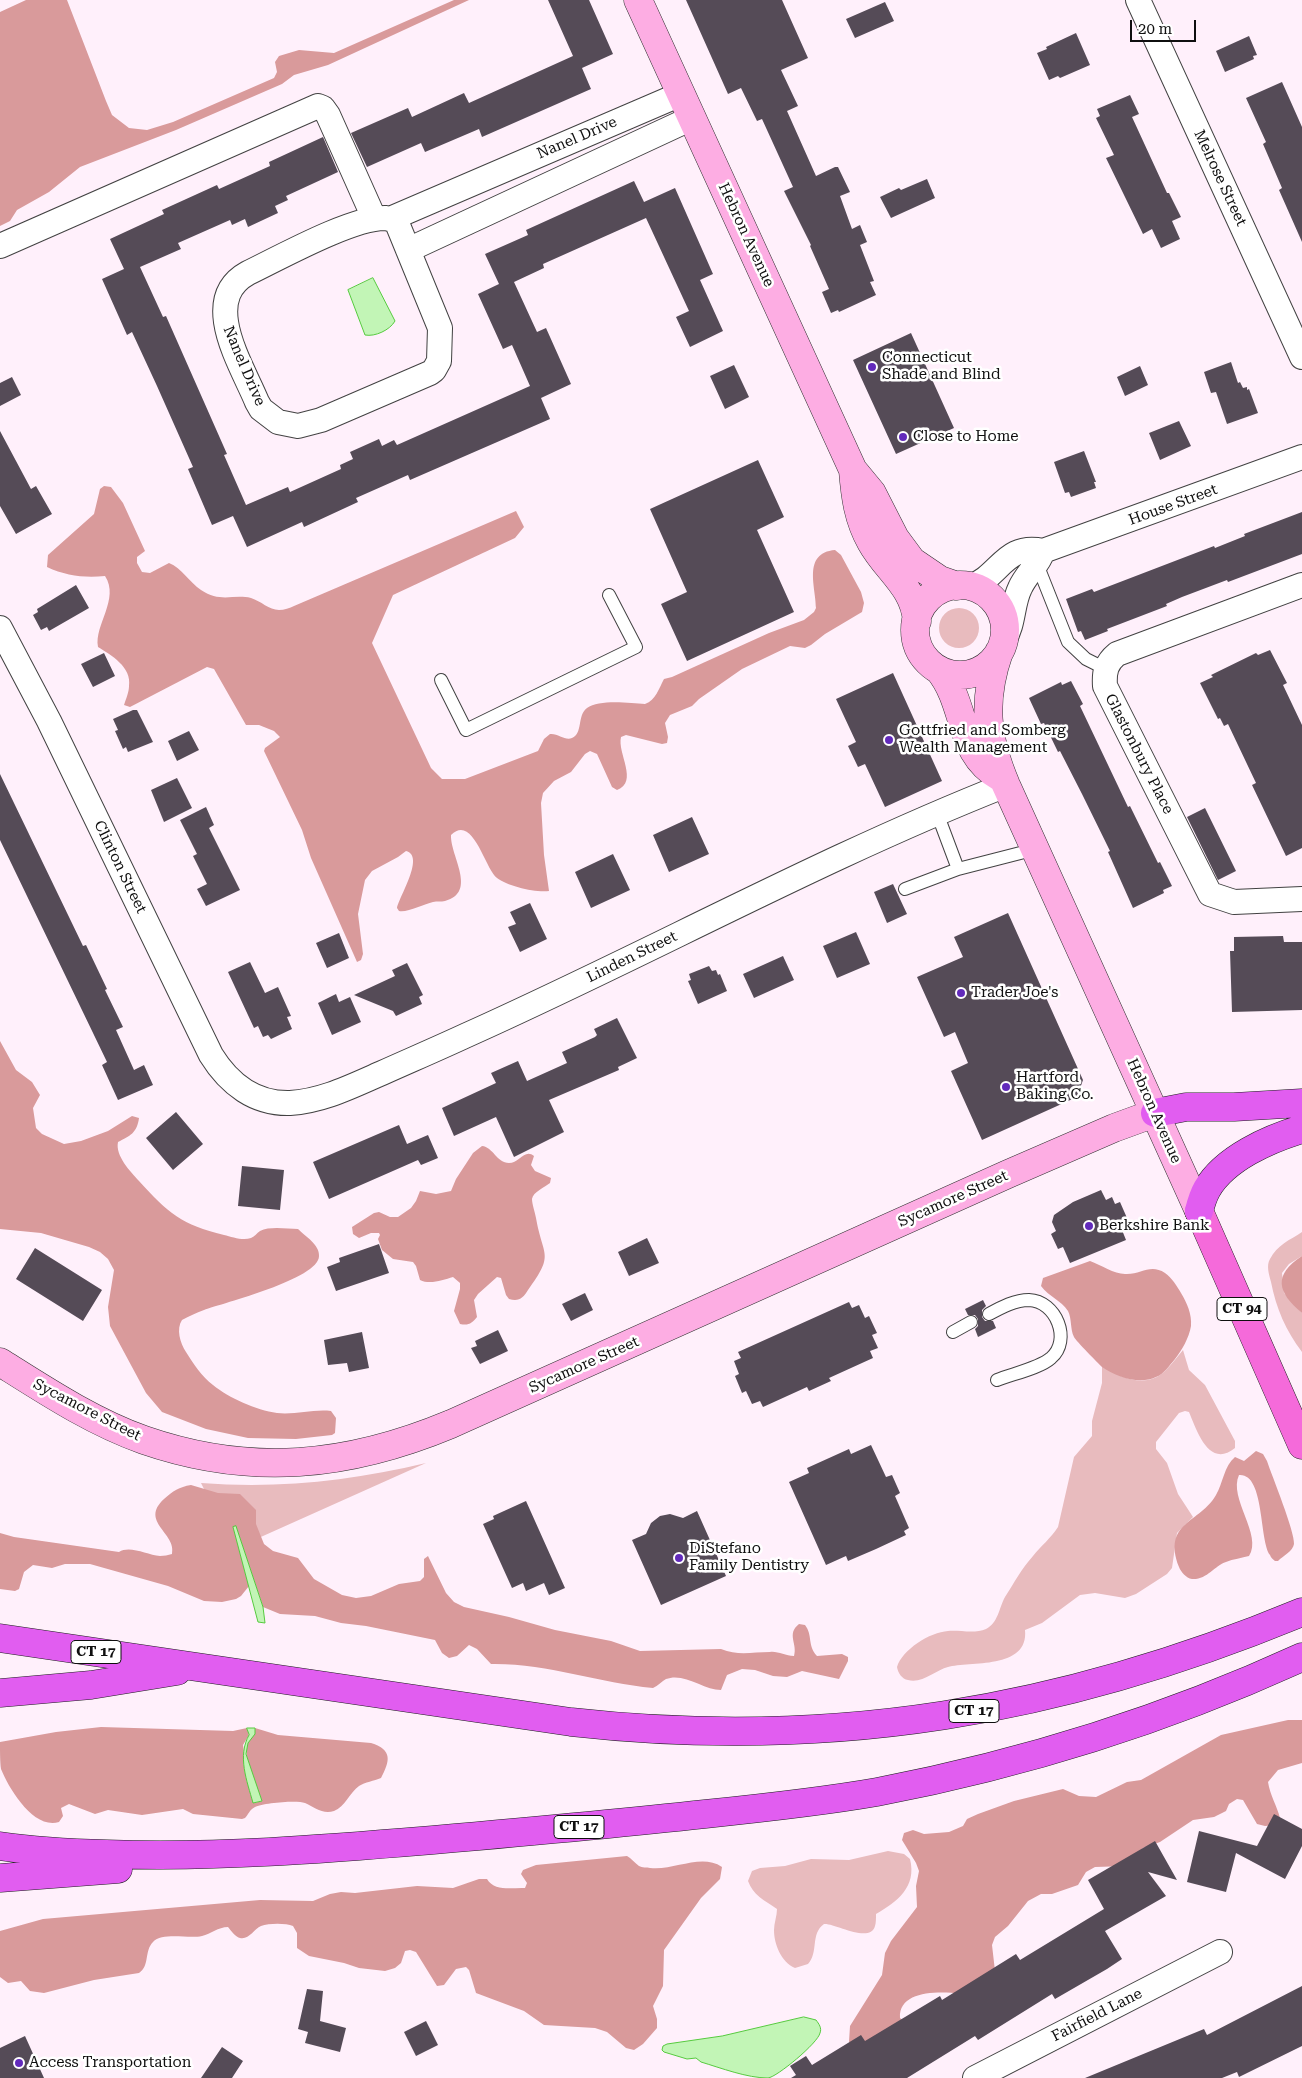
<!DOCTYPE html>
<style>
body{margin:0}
#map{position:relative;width:1302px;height:2078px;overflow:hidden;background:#fff0fb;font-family:"Roboto Serif",serif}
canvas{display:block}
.scale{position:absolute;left:1130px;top:20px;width:66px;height:22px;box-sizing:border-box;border:2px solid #0f0f0f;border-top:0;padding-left:6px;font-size:15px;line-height:18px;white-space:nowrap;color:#0f0f0f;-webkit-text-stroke:4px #fff;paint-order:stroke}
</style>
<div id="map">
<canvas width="1302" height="2078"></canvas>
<div class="scale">20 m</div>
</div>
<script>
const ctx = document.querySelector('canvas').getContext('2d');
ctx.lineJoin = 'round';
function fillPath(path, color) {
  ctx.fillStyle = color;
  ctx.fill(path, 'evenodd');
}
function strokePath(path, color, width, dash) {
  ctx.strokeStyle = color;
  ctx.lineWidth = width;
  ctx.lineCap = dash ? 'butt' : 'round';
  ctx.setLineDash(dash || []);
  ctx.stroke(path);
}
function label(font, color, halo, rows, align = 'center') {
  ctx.font = font + ' "Roboto Serif",serif';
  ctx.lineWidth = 5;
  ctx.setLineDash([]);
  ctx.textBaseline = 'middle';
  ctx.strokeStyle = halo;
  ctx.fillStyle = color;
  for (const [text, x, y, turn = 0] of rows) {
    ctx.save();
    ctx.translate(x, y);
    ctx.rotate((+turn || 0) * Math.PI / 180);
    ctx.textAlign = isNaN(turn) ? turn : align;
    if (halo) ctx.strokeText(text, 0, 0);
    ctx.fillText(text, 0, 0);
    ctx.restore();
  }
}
fillPath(new Path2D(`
 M939 628a20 20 0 1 1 40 0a20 20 0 1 1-40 0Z
 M1302,1232V1256L1289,1264L1282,1273L1284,1293L1302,1313V1352C1286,1331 1276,1308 1271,1282C1269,1275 1266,1265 1270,1259C1277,1245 1290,1240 1302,1232Z
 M1183,1350L1189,1370L1205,1385L1235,1441V1448C1209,1469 1197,1431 1189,1412L1185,1411L1179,1413L1156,1442V1449L1167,1463L1178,1494L1193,1517L1177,1533L1172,1568L1167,1574L1136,1594L1125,1598L1095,1593L1080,1595L1042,1623L1025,1630C1029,1670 969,1661 948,1667C936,1670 922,1684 908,1680C902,1679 898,1673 897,1667C902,1650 930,1632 948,1631C960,1630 975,1634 986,1629C998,1623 999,1608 1005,1597C1014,1583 1022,1568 1033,1556C1041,1546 1051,1538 1058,1527L1074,1457L1092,1436V1421L1102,1383V1366C1120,1378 1147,1389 1165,1371C1171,1365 1177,1357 1183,1350Z
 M426,1463L234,1549L201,1483C278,1489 351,1481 426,1463Z
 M888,1851L904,1854L910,1859C917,1887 897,1902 876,1914C876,1918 876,1923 875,1926C870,1944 835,1923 824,1924C810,1934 819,1952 808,1964L795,1968C781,1962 774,1944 774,1930C774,1923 777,1916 777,1909C764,1900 753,1895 748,1881L752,1871L760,1868L785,1866L811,1859L849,1860Z`), '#e8bbbe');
fillPath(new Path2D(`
 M26,0H67L106,101L112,115L129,128L147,130L173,122L274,78L277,72L275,62L279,56L299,50L334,53L454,0H469L328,65L294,75L282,84L176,130L80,167L49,192L17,210L10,221L0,226V12Z
 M104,486L111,487L123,503L145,551L137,557V563L142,572L150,573L169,563C182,568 189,582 201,590C220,603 233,594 251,598C261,601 269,610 279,610C284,610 290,608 294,606L516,511L524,527L515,538L393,595L372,643L431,768L442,779H465L538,751L544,739L550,734C558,733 565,741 572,738C583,734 577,715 587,708C599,699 630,703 645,704C656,700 659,688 664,679L672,677L769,633L804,620L814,612L816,608C816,587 802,553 835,550L841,555L861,592L864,603L862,612L825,634L811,645L805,648L790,646L742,669L699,699L692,706L670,715L665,723L668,737L667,743L662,744L626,735L621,737C617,753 639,782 617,790L612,787L597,754L590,751L585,754L571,772L554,781L543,793L541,803L544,855L549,891C536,893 507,886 497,878C485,869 473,813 451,835C450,856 478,892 445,901C441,902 437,901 433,902C424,904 407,913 399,911L397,908C400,895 425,856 406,851L398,857L372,871L365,880L358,914L363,954L361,960L357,962L311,858L302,830L264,751L265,748L280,737L274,731L259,725H246L214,669L207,667L130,707L124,705C126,699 129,692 129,686C132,667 111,655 98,647C94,625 120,599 105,576C85,578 66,576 47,567L48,555L94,514L100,489Z
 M0,1041L16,1070L32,1082L40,1095L33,1108L36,1128L42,1134L64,1144L81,1141L108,1131L132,1116L139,1118C137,1133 130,1136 118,1142C115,1156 131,1172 139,1181C168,1213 182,1225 224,1235C232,1237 243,1241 251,1238C254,1237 257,1233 260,1231C270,1226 287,1229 298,1229C305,1236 320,1245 319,1256C319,1279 223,1303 204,1310C196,1313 189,1316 182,1320C176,1329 180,1343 186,1352C193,1363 202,1377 213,1385C229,1398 256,1410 277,1413C295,1415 313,1409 331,1411L336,1418L335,1433L332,1435L296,1439L248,1438L206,1429L162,1412L146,1393L110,1326L108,1307L114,1270L108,1259L100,1252L89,1247L41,1233L0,1229Z
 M482,1146C493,1147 497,1163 509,1163C519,1163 525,1148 534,1156L531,1165L535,1171L551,1178L550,1183C545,1187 533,1192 532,1199C532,1204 535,1212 536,1218C543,1258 555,1253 528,1290C523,1298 519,1302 509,1299L506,1295L501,1278L497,1277L478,1294L474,1300L477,1317C472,1323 469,1326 460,1324L454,1311L460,1289V1283L453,1277C443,1280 430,1285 420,1280L416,1266L413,1262L393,1259L382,1250L378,1239L380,1235L379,1233H371L359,1238L353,1234L352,1227L374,1213L379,1212L390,1217H398L411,1208L416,1201L420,1191L436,1194L451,1191L456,1179L473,1153Z
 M1302,1256V1313C1277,1292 1273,1275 1302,1256Z
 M1090,1261C1101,1265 1114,1274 1125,1274C1141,1275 1150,1263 1165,1273C1172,1278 1177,1286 1181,1293C1187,1303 1192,1314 1191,1326C1189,1338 1182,1350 1175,1359C1169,1366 1164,1374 1156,1377C1140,1385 1116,1377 1102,1367C1098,1363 1076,1341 1074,1337C1070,1329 1072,1319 1068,1311C1061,1300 1049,1297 1041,1286L1043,1278Z
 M1256,1451L1263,1454L1267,1461C1272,1476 1295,1532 1294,1544C1293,1551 1283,1556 1278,1561H1275C1273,1559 1271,1558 1270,1555C1259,1540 1265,1473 1239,1475C1228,1498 1263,1535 1249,1556C1242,1558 1233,1559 1226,1562C1214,1566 1207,1580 1192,1579C1186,1578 1181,1572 1179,1567C1162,1522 1200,1523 1216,1495C1223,1483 1224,1466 1235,1457L1244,1461Z
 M191,1485L218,1493L240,1494L256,1510V1524L264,1544L273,1551L298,1558L314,1579L342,1595L356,1598L371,1596L399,1584L420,1581L424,1577V1559L428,1556L446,1593L454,1602L464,1607L509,1617L555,1630L611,1641L640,1651L721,1649C738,1656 752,1652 770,1652C778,1651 785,1656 794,1656C798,1644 786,1634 799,1624L805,1625C813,1635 807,1645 817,1656L842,1654L848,1657V1661L839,1679L802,1671L787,1677L773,1676L755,1670L742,1669L727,1675L721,1690C704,1690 684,1672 666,1679C662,1681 658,1686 653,1688C599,1683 546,1663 491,1664L477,1649L469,1645L457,1656L449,1658L442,1653L435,1640L366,1626L341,1623L315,1616L280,1614L263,1607L236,1527H233L249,1586L241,1596L236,1599L222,1602L204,1601L168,1586L90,1564H65L52,1568L33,1565L24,1572L19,1589L15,1591L0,1589V1533L14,1537L119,1552C130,1545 147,1555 160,1556C164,1556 168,1555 172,1554C177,1533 139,1522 164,1499C173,1491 179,1487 191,1485Z
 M1288,1720H1302V1763L1278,1770L1268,1782C1270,1795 1277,1806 1280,1818L1277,1825L1265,1826L1257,1824L1243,1800L1237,1799L1229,1804L1226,1811L1214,1817L1193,1820L1160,1842L1143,1848L1127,1866L1095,1867L1086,1872L1078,1885L1052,1894H1041L1028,1901L1008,1926L995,1937L992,1945L995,1971L975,1996C956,1992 898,1985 900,2018L904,2021L886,2043L849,2042L850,2026L882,1975L885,1953L891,1941L917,1907L916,1886L919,1871L916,1863L902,1840L904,1833L913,1830L924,1834L949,1832L963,1826L967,1819L978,1814L1014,1801L1063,1789L1079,1796L1096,1797L1127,1782L1141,1780L1221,1735Z
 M101,1727L233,1731L247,1728L249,1735L243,1745L249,1788L254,1803L262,1801C256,1785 244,1763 247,1746C248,1739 255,1736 255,1728L278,1735L371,1743C393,1750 390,1761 381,1778C374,1781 365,1782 359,1786C350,1792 345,1807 334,1811C323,1815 314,1807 305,1803C297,1800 263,1803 255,1807C249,1810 249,1814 245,1818L242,1819L193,1814L183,1809L142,1815L108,1810L95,1814L69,1804L61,1808L63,1816L59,1822C34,1830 9,1789 1,1769C0,1762 0,1750 0,1742L56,1732Z
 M627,1856C631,1858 635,1863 639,1866C642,1868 647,1867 650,1868C674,1871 701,1853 722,1867L720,1879L701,1898L664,1950L663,1986L653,2006L657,2019V2028L643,2044L634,2050L626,2048L607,2032L595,2028L544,2025L524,2011L476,1993L469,1970L466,1967L456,1969L444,1985L437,1986L416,1952L410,1950L405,1951L401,1963L395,1968L385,1971L359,1968L344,1963L309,1956L297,1948V1933L293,1926C286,1923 269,1923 261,1926C254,1929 249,1940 240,1938C236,1937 231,1931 228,1927C218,1927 211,1934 202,1936C189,1939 162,1932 153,1942C144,1951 150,1966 139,1973L94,1980L44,1993L30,1991L21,1981L8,1983L0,1977V1931L43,1919L260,1900L313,1901L330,1894L341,1892L355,1893L417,1886L453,1888L479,1879H487C494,1891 510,1888 522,1888H525L527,1883L521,1874L523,1870L536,1865Z`), '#d99a9b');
const water = new Path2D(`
 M373,278L395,321C390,330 375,337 365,335L348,290Z
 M236,1526L263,1607L265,1623L258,1622L233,1527Z
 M247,1728H255V1734L248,1743L246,1754L262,1801L253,1803C247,1781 237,1756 249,1735Z
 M804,2017L816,2020C819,2024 822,2028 820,2033C818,2043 777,2077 768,2078C747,2078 721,2068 701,2062L696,2058L687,2059L664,2052L662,2050L663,2046L667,2044L722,2036Z`);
fillPath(water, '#c2f5b6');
strokePath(water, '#56ca3f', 1);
fillPath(new Path2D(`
 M548,0H589L613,54L582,68L591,89L482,137L479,129L425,152L421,143L367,167L351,133L408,108L412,117L464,93L469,103L573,56Z
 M686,0H782L808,58L781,70L798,106L787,111L816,176L835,167H838L850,192L840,196L852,229L860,225L867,242L860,245L874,281L870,282L876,295L839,312L838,310L831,313L822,292L829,289L810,246L811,245L784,191L793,187L762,119L757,121L741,88L728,94Z
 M885,2L894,21L855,38L846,19Z
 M1076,33L1090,65L1060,78L1058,76L1049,80L1037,53L1047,49L1046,47Z
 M1249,36L1257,55L1253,56L1254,59L1225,72L1216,51Z
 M1282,82L1302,127V242L1279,190L1282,188L1263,144L1266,142L1246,98Z
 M1130,95L1139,114L1132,117L1167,193H1169L1181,217L1172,221L1180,239L1161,248L1152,229L1143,234L1106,158L1114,155L1096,118L1100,116L1097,109Z
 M323,137L338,172L286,196L288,200L275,206L278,213L248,227L245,219L232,225L230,220L178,243L181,249L140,267L163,317L166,316L227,454L224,455L246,505L288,487L290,492L341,469L340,465L353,459L350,452L379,439L382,446L394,440L397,445L530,386L512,345L503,349L478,294L499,284L485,254L528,235L526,230L634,181L644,202L675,188L713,274L700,280L723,331L690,347L676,317L689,311L646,218L543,264L544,268L514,282L537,332L546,328L571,384L541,398L550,419L410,480L408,475L356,498L358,502L304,527L302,522L247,547L233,516L212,525L188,469L193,467L157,386L132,332L127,335L102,279L124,269L110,239L164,214L162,210L217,185L219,189L270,166L269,162Z
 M927,179L935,198L891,218L880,197L899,188L901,190Z
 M911,333L954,428L896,454L853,360Z
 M1231,362L1238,383L1240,382L1243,388L1247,387V390L1249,389L1258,413L1227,424L1216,392L1211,393L1204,372Z
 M734,365L749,397L725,409L710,376Z
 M1140,366L1148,385L1125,396L1117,377Z
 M12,377L21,395L0,406V383Z
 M1179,421L1191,446L1160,460L1149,433Z
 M0,431L31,489L36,486L52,514L16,534L0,506Z
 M1084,451L1096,482H1094L1096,488L1071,497L1069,492L1065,493L1054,462Z
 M758,460L784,517L757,530L794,612L687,661L661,604L687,592L650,509Z
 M1302,512V554L1228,582L1227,580L1182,597L1166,604L1167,606L1107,629L1108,631L1085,640L1081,631L1078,632L1066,599L1092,589L1094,592L1214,546L1215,548L1245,536L1244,534Z
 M76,585L89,608L49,631L47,627L41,630L33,615L38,612L37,609Z
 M1270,650L1287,683L1283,685L1302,725V848L1286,856L1252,785L1256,783L1228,724L1224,726L1220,718L1218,719L1200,683L1213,677L1211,675L1256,653L1258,655Z
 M104,653L115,676L93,687L81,664Z
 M893,673L942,781L885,807L865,764L858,767L848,746L856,742L836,699Z
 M1071,681L1083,704L1080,706L1128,807L1130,806L1158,863L1160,862L1172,886L1163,890L1164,893L1133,908L1108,852L1110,851L1082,794L1060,751L1058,752L1044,723L1041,724L1029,698L1061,682L1062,685Z
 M133,710H137L153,742L128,752L126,747L123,749L115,731L118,730L113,719Z
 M189,731L199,750L177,761L168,741Z
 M0,774L83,946L86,945L107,989L105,990L123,1027L116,1030L134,1070L144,1065L153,1085L118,1100L102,1065L107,1062L0,840Z
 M177,778L192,808L164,822L151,790Z
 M206,807L214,825L209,828L240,890L206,906L197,889L207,884L193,856L197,854L180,820Z
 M1205,808L1236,871L1218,880L1187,817Z
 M692,817L709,854L669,872L653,835Z
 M613,854L630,890L591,908L575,872Z
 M893,884L907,914L887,923L874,892Z
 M530,903L547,939L520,952L508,927L516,924L510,912Z
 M1008,913L1083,1080L1077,1097L982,1140L951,1071L968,1063L955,1032L944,1037L917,977L963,957L954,937Z
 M856,932L870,964L837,978L823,946Z
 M339,933L349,958L327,968L316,943Z
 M1283,936L1284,942H1302V1010L1232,1012L1230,951H1234V937Z
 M783,956L794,980L754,998L743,974Z
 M250,962L265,993L278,987L291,1016L287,1017L292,1029L271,1039L268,1035L263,1037L258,1026L254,1028L228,972Z
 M407,963L423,995L419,997L422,1004L396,1016L393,1011L354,995L395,976L392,970Z
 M709,966L712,971L716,970L718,975L720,974L727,991L698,1004L688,981L691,980L689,974Z
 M336,994L339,1002L350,997L361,1022L332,1035L318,1003Z
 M617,1018L637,1058L618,1067L619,1070L549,1100L564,1132L514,1157L496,1117L454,1136L442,1108L496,1083L491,1073L518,1061L527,1081L567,1063L562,1052L595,1037L597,1035L594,1029Z
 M176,1112L203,1144L173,1170L146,1138Z
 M399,1125L407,1144L428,1135L438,1158L421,1165L418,1160L329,1199L313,1162Z
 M242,1166L284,1170L280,1210L238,1206Z
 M1101,1190L1106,1200L1112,1197L1115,1204L1120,1202L1127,1218L1123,1220L1126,1228L1122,1230L1126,1240L1070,1263L1063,1247L1058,1249L1051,1234L1056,1231L1052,1222L1054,1215L1073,1202Z
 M647,1238L659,1263L629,1276L618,1252Z
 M379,1244L389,1273L336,1291L327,1267L340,1262L339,1258Z
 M35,1248L102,1290L83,1321L16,1279Z
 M585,1293L593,1310L571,1321L562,1304Z
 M983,1300L986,1306L982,1310V1317L985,1321H993L996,1328L978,1337L975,1329L978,1326V1319L975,1315H968L965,1309Z
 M849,1302L852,1308L859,1305L865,1318L869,1316L877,1333L872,1335L878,1348L870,1351L873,1358L829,1378L831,1381L809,1391L807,1387L763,1407L760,1401L752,1404L746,1391L742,1393L735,1376L739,1374L734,1361L741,1358L738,1352Z
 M498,1330L508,1351L480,1364L471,1348L477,1346L475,1341Z
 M362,1332L369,1368L349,1372L347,1363L328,1365L324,1340Z
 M871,1445L886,1477L892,1475L900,1493L895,1496L909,1528L904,1531L906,1535L876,1549L848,1561L846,1556L826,1565L789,1482L809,1473L807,1468L849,1449L851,1454Z
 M526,1501L565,1588L549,1595L544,1583L526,1591L523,1583L512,1588L483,1524L494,1519L493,1516Z
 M697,1511L726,1576L661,1605L632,1540L646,1534L651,1523L660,1516L670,1514L683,1518Z
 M1274,1814L1302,1829V1846L1285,1879L1236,1853L1226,1892L1187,1882L1199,1831L1257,1846Z
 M1155,1841L1177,1880L1148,1872L1166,1896L1105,1931L1122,1959L1107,1969L1055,1999L1052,1994L978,2040L975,2036L907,2078H791L796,2075L790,2066L806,2056L812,2065L861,2035L865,2041L940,1996L942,2000L1016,1954L1020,1960L1104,1909L1088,1880Z
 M1302,1986V2046L1239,2077L1237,2072L1222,2078H1085L1204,2029L1207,2035Z
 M307,1989L323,1991L320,2021L346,2028L340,2052L305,2043L308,2032L298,2029Z
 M426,2021L438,2045L416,2056L404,2032Z
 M25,2036L44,2078H0V2048Z
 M222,2047L243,2061L232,2078H201Z`), '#554b57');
const lane = new Path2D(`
 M1037,564L1068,642L1086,659L1106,669
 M441,680L466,730L636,647L609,595
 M937,813L958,869
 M905,889L958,869L1036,849
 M989,1314C1002,1307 1015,1300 1029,1300C1056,1301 1072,1340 1051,1358C1040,1368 1012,1374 997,1380
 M953,1332L971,1322`);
const street = new Path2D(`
 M1138,0L1302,357
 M386,218L393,220L397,223L440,328L439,361L434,370L430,373L321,420L298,426L278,422L261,409L257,402C242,365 199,300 248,273C281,257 353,217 386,218Z
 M390,219L681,94
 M0,246L318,106L323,108L328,115L374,218
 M408,250L692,118
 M1302,585L1117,654C1106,663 1104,672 1105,686L1210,894L1234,902L1302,899
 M970,587C1001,576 1004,543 1043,551L1302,457
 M0,628L49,721L211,1055C229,1084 255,1104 290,1103C323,1101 352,1086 382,1073C411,1060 439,1048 467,1035C648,954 821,858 1006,785
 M1004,640C1014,624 1012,604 1020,588C1026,574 1038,566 1043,551
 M975,2078L1220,1952`);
const secondary = new Path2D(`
 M638,0L853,470L872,493L895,538L912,561L940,580L957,586
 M853,470C855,496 858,519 871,542C887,571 914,586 917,621
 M915 630a45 45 0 1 1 90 0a45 45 0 1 1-90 0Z
 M999,652C982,701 986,738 1006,785L1199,1211
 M939,670C968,706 957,753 1000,777
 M0,1362C46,1391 93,1422 144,1440C251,1477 348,1467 451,1424L1008,1174L1114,1128L1155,1113`);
const primary = new Path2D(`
 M1199,1211L1302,1445`);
const highway = new Path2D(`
 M1155,1113L1186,1107H1234L1302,1103
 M1199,1211C1201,1203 1203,1196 1207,1189C1225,1158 1269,1139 1302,1129
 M0,1638L571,1722C831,1751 1061,1712 1302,1612
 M0,1693L91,1685L177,1671
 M0,1846C35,1851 71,1853 106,1854C215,1858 324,1849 433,1840C524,1832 614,1824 705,1814C763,1808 820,1802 877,1792C1023,1764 1167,1719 1302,1657
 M0,1878L118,1869`);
strokePath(lane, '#424242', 14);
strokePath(street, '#424242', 26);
strokePath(secondary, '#313131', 29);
strokePath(primary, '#202020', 29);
strokePath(highway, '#202020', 29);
strokePath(lane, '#fff', 12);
strokePath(street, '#fff', 24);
strokePath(secondary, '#fdade3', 28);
strokePath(primary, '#f56ada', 28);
strokePath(highway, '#e15df0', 28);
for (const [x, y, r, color] of [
 [872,367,5,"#622abb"],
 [903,437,5,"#622abb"],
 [889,740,5,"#622abb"],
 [961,993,5,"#622abb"],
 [1006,1087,5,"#622abb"],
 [1089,1226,5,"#622abb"],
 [679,1558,5,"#622abb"],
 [19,2063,5,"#622abb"]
]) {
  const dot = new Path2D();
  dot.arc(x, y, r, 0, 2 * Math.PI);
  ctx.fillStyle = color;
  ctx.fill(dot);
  strokePath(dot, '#fff', 2);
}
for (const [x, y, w] of [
 [1242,1309,50],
 [96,1652,50],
 [974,1711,50],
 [579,1827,50]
]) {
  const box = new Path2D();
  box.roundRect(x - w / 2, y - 11.5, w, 23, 4);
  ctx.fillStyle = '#fff';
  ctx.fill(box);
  strokePath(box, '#0f0f0f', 1);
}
label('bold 14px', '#0f0f0f', null, [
 ["CT 94",1242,1309],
 ["CT 17",96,1652],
 ["CT 17",974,1711],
 ["CT 17",579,1827]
]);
label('15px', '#0f0f0f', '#fff', [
 ["Nanel Drive",577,138,-23],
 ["Melrose Street",1220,178,65],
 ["Hebron Avenue",746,235,65],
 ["Nanel Drive",244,366,67],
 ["House Street",1173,505,-20],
 ["Glastonbury Place",1139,754,63],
 ["Clinton Street",120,867,64],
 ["Linden Street",632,957,-26],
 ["Hebron Avenue",1154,1111,66],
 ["Sycamore Street",953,1199,-24],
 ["Sycamore Street",584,1365,-24],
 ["Sycamore Street",87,1410,27],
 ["Fairfield Lane",1097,2015,-27]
]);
label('15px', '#0f0f0f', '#fff', [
 ["Connecticut",882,358],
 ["Shade and Blind",882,375],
 ["Close to Home",913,437],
 ["Gottfried and Somberg",899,731],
 ["Wealth Management",899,748],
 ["Trader Joe's",971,993],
 ["Hartford",1016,1078],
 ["Baking Co.",1016,1095],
 ["Berkshire Bank",1099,1226],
 ["DiStefano",689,1549],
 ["Family Dentistry",689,1566],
 ["Access Transportation",29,2063]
], 'left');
</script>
